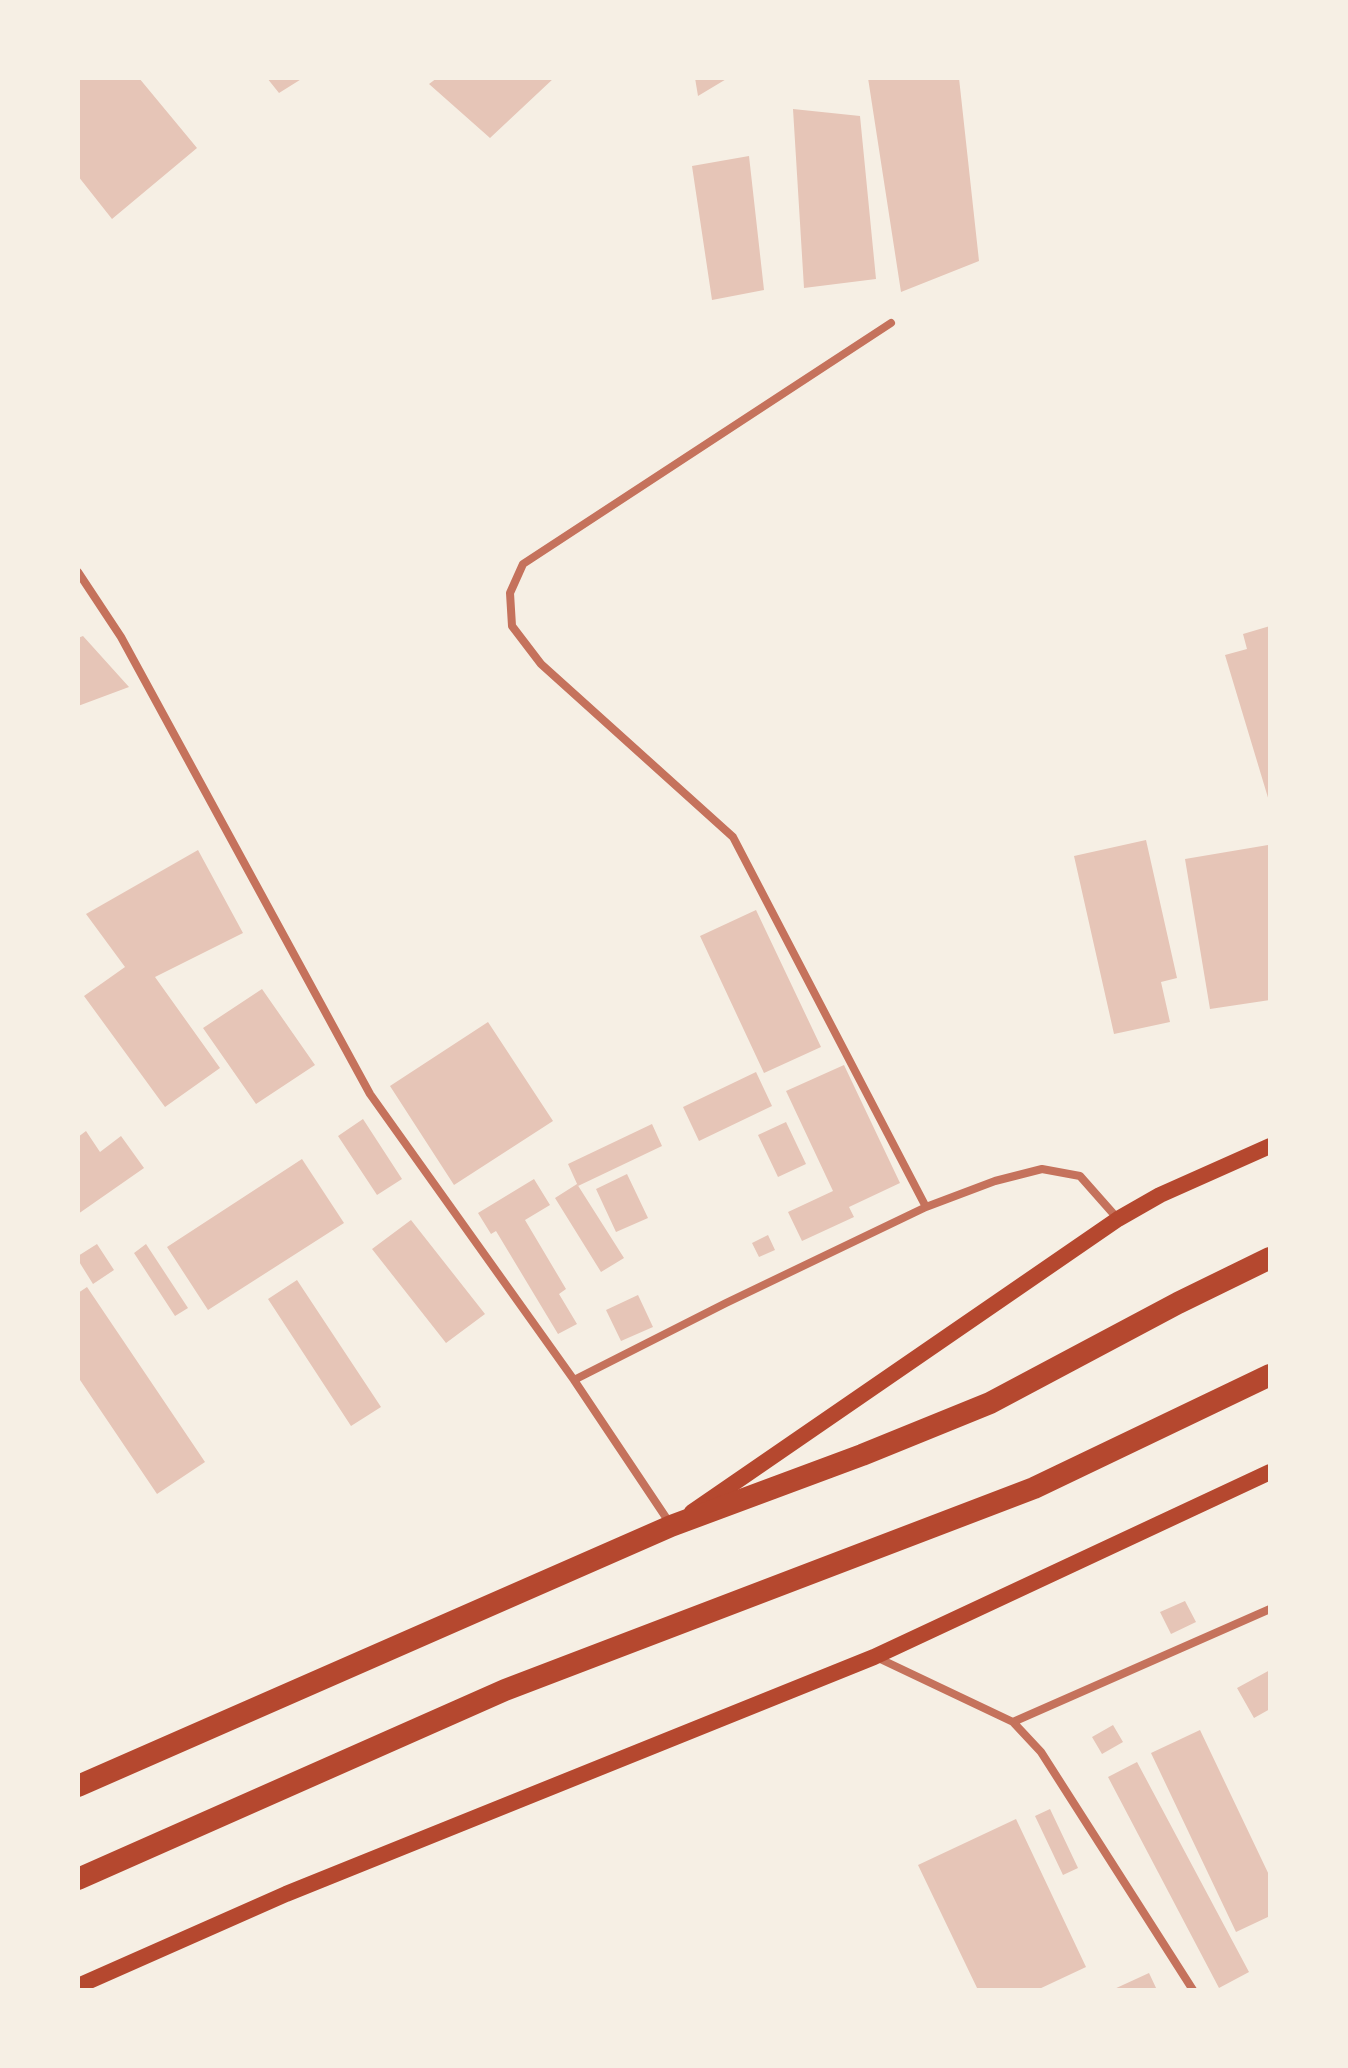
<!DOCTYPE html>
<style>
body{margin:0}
#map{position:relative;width:1348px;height:2068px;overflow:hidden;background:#f6efe4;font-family:"Crimson Pro",serif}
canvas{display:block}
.frame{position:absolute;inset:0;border:80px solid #f6efe4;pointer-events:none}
</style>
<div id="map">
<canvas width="1348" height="2068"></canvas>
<div class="frame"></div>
</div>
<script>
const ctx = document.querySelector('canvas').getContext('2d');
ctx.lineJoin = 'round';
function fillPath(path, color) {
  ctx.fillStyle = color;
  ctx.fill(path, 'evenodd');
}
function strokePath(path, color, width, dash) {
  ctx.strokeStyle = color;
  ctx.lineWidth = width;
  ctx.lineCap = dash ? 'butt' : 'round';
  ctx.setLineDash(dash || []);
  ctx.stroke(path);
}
fillPath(new Path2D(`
 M78,78H139L197,148L112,219L78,176Z
 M267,78H303L279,93Z
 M437,78H554L490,138L429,84Z
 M695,78H728L698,96Z
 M868,78H959L979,261L901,292Z
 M793,109L860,116L876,279L804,288Z
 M749,156L764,290L712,300L692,166Z
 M1270,626V801H1269L1225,655L1247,649L1243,634Z
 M83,636L129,687L78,706V638Z
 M1146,840L1177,978L1161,982L1170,1022L1114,1034L1074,856Z
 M1268,845L1270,1000L1210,1009L1185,859Z
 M198,850L243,933L155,977L220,1068L165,1107L84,996L125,967L86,914Z
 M756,910L821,1047L764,1073L700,936Z
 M262,989L315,1065L256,1104L203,1028Z
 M488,1022L553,1121L454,1185L390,1086Z
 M844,1065L900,1183L849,1207L854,1217L802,1241L788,1212L833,1191L786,1091Z
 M756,1072L772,1106L699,1141L683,1107Z
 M363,1119L402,1179L377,1195L338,1136Z
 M786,1122L806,1164L778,1177L758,1135Z
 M652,1124L662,1146L578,1186L568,1164Z
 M86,1131L100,1152L121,1136L144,1168L78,1214V1137Z
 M302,1159L344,1223L208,1310L167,1247Z
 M627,1174L648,1218L616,1232L596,1189Z
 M534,1179L550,1205L525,1220L566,1289L559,1294L577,1324L558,1334L496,1231L491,1234L478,1213Z
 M577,1184L624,1258L601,1272L555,1198Z
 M411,1220L485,1314L446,1343L372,1249Z
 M768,1235L775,1250L759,1257L752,1243Z
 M97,1244L114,1270L93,1284L78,1260V1256Z
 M146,1244L188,1308L175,1316L134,1253Z
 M297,1280L381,1407L351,1426L268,1299Z
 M87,1287L205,1462L157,1494L78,1377V1293Z
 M638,1295L653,1327L621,1341L606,1310Z
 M1185,1601L1196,1622L1171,1634L1160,1612Z
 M1270,1670V1709L1254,1718L1237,1688Z
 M1113,1725L1123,1742L1102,1754L1092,1737Z
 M1200,1730L1270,1877V1916L1236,1932L1151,1753Z
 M1137,1762L1249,1972L1219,1988L1108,1777Z
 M1050,1809L1078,1868L1063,1875L1035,1816Z
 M1016,1819L1086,1967L1037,1990H978L918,1865Z
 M1149,1973L1157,1990H1112Z`), '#e6c5b7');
strokePath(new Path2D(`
 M891,323L523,564L510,593L512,626L541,664L733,837L926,1207
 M78,572L121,637L370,1094L574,1380L671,1525
 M574,1380L726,1303L926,1207L995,1181L1042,1169L1080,1176L1118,1219
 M876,1657L1013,1722L1041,1752L1193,1990
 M1013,1722L1270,1609`), '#c5725c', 8);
strokePath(new Path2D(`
 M692,1512L1118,1219L1160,1195L1270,1146
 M78,1986L286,1894L874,1657L1270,1472`), '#b5482f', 16);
strokePath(new Path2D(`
 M78,1786L671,1526L862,1455L990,1403L1178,1303L1270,1258
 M78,1879L505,1690L1034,1488L1270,1375`), '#b5482f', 22);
</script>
